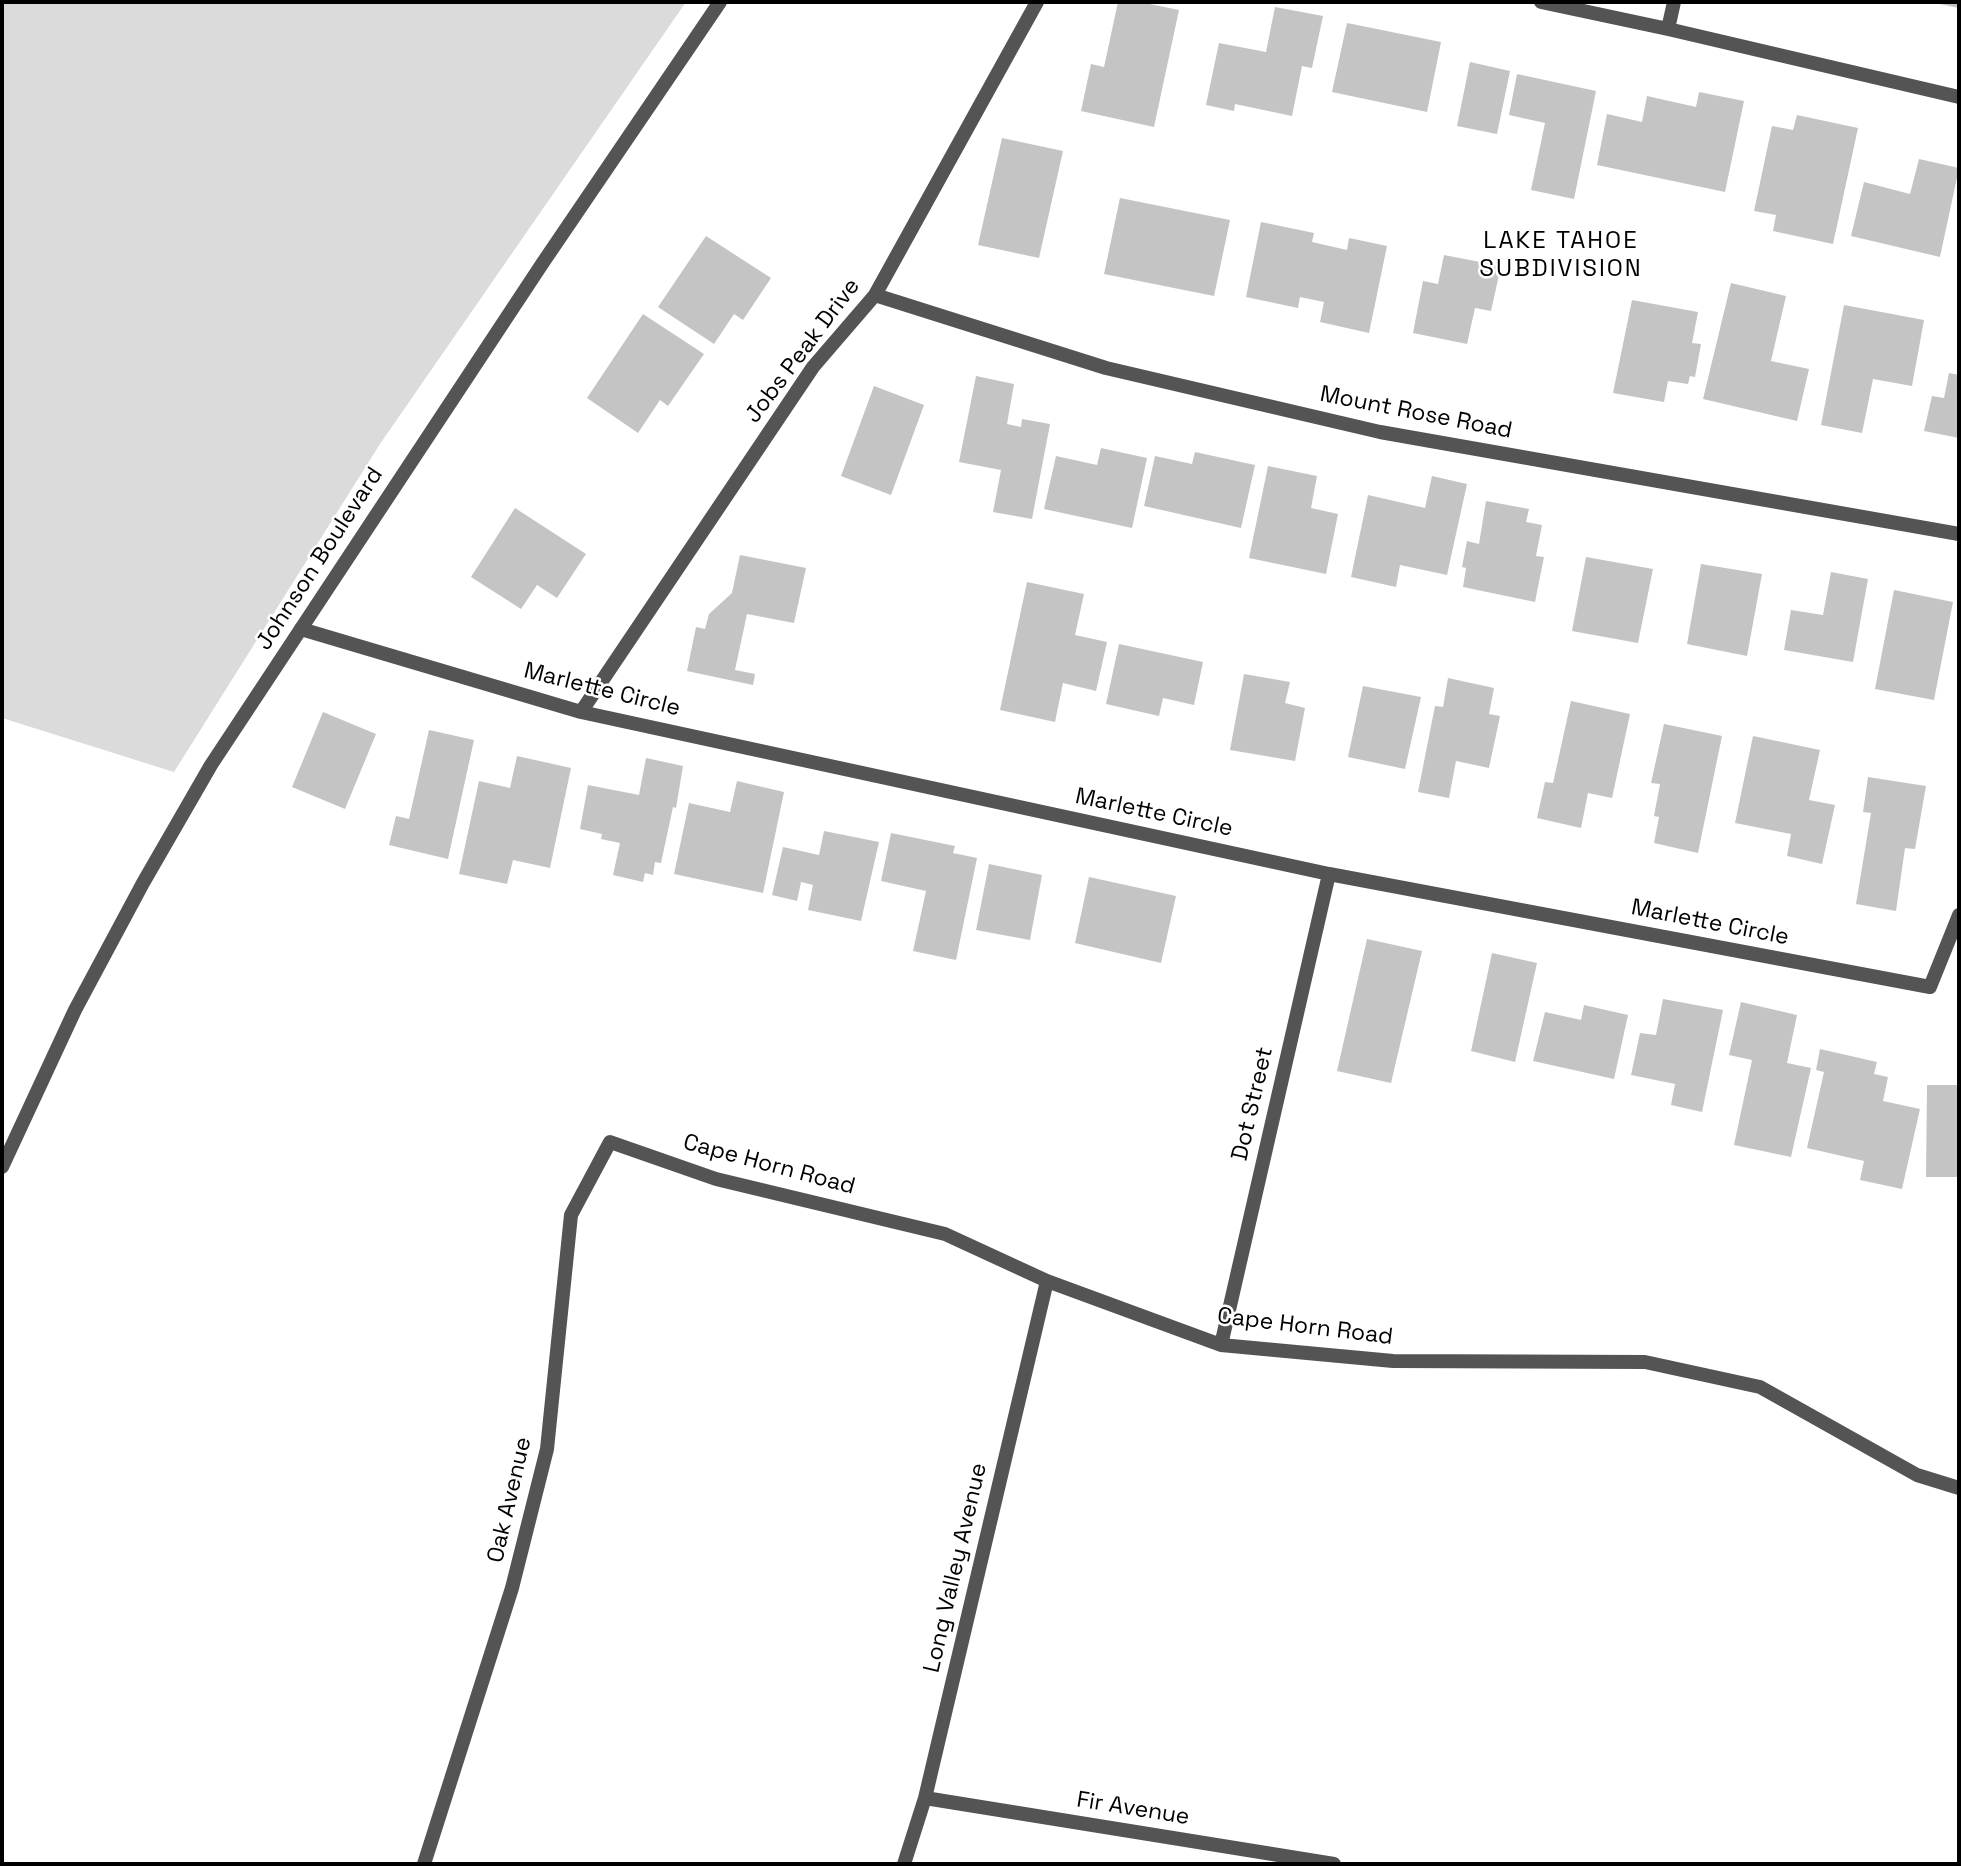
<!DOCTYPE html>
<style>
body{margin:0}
#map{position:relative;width:1961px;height:1866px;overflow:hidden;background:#fff;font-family:"Space Grotesk",sans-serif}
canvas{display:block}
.frame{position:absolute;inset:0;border:4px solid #000;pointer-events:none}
</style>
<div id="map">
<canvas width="1961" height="1866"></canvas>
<div class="frame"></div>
</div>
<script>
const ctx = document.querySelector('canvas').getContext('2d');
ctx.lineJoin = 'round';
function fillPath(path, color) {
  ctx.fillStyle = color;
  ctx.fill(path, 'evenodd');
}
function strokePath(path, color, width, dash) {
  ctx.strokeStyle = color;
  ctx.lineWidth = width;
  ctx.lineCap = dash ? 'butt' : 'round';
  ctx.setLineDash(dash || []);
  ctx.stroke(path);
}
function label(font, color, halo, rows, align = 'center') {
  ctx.font = font + ' "Space Grotesk",sans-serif';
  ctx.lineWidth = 5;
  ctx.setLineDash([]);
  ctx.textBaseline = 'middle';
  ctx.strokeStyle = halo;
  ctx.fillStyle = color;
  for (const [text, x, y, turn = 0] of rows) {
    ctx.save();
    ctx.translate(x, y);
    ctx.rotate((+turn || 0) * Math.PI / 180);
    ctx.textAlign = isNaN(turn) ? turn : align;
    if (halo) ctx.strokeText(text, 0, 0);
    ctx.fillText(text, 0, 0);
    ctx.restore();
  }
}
fillPath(new Path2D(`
 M2,2H686L380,444L174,772L2,718Z`), '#dbdbdb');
fillPath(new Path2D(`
 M1118,2H1140L1179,10L1154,127L1081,111L1091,64L1104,67Z
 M1935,2H1959V8L1935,3Z
 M1275,7L1323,16L1312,68L1302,66L1292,116L1235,104L1234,111L1206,105L1219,43L1266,52Z
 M1347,23L1441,42L1427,112L1332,92Z
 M1470,62L1510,71L1497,134L1457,126Z
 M1517,74L1596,91L1574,199L1531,190L1545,123L1509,115Z
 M1699,92L1744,101L1725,192L1597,165L1607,114L1642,122L1647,96L1696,107Z
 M1797,115L1858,128L1833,244L1773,231L1776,215L1754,211L1772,126L1793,130Z
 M1002,138L1063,151L1039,258L978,245Z
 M1919,159L1959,168L1940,257L1851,236L1864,182L1910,194Z
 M1120,198L1230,220L1214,296L1104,274Z
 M1261,222L1314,233L1312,242L1347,250L1349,238L1387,246L1369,333L1320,322L1324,302L1300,297L1298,308L1246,297Z
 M706,236L771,278L743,320L734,314L714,344L658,307Z
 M1444,255L1501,266L1491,311L1475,308L1467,344L1413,333L1423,281L1438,284Z
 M1731,283L1786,296L1771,361L1809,369L1797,421L1703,399Z
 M1632,300L1698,312L1692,343L1701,344L1695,377L1690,376L1688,384L1668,381L1664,402L1613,393Z
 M1844,305L1924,320L1912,386L1873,379L1862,433L1821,425Z
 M643,314L704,354L668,406L660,400L638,433L587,398Z
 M1949,373L1959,375V438L1924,431L1932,396L1944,398Z
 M976,376L1014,384L1007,424L1021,427L1022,419L1050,424L1032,519L993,512L1001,470L959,462Z
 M874,386L924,405L891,495L841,476Z
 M1101,448L1147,458L1132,528L1044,509L1056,456L1097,465Z
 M1195,452L1255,465L1241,528L1144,506L1155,456L1192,464Z
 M1268,466L1317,476L1311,508L1338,514L1326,574L1249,558Z
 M1432,476L1467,484L1447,575L1400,565L1396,587L1351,577L1368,495L1425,508Z
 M1486,501L1529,509L1526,522L1542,525L1536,556L1544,557L1535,602L1463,587L1466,568L1462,567L1467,541L1479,544Z
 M515,508L586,554L557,598L537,585L521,609L471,577Z
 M740,555L806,568L794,623L747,614L735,670L755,674L753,685L687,671L696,627L705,629L709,614L732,593Z
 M1586,557L1653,569L1638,643L1572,631Z
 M1701,564L1762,574L1747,656L1687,644Z
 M1831,572L1868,579L1853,662L1784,650L1791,610L1823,615Z
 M1027,582L1084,594L1075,635L1107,642L1096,691L1063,683L1055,722L1000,710Z
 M1894,590L1953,602L1934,700L1875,689Z
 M1119,644L1203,662L1194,705L1163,698L1159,716L1106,704Z
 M1244,674L1290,682L1285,703L1305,708L1295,761L1230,750Z
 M1448,678L1494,688L1489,714L1500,716L1489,768L1456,761L1449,798L1418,792L1435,706L1443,707Z
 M1363,686L1421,697L1405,769L1348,757Z
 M1571,701L1630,714L1612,798L1588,793L1581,828L1537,818L1545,782L1553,783Z
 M323,712L376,734L345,809L292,787Z
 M1664,724L1722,736L1698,853L1654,843L1659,817L1654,816L1660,784L1651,783Z
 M429,730L474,740L448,859L389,845L396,816L409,819Z
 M1753,736L1820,750L1809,800L1835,805L1822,864L1787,856L1791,834L1735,823Z
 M517,756L571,768L550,868L513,860L507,884L459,874L479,781L510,788Z
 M646,758L683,766L676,808L673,807L661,863L655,862L653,875L645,873L643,882L613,875L620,843L601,839L602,834L580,829L588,785L639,795Z
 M1868,777L1926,786L1915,849L1905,848L1896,911L1856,904L1871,813L1863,812Z
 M737,781L784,792L763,893L674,874L689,803L730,812Z
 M824,831L879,842L861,921L808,910L813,885L801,882L797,901L772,895L783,847L819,855Z
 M891,833L955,846L953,853L977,858L956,960L913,951L926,891L881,881Z
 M989,864L1042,875L1030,940L976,930Z
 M1089,877L1176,896L1161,963L1075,943Z
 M1367,939L1422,951L1391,1083L1337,1071Z
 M1492,953L1537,963L1515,1062L1471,1051Z
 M1663,999L1723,1010L1702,1112L1671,1105L1675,1084L1631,1075L1640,1033L1656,1035Z
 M1741,1002L1797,1015L1787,1063L1811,1068L1791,1157L1734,1145L1752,1060L1729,1055Z
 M1584,1005L1628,1015L1614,1079L1533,1061L1545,1012L1581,1020Z
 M1820,1049L1877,1062L1874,1074L1888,1077L1883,1101L1920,1109L1902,1189L1860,1180L1864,1161L1807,1148L1824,1072L1816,1070Z
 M1927,1085H1958L1959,1177H1926Z`), '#c4c4c4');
strokePath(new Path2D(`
 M1541,2L1668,29L1959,97
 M1668,29L1674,2
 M875,295L1106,368L1380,432L1959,534
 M301,629L581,712L1329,874L1930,987L1959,915
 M581,712L813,367L875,295L1037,2
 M1221,1345L1329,874
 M925,1798L1334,1864
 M424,1864L512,1588L547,1449L571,1215L610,1142L716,1179L945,1234L1047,1281L1221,1345L1393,1361L1645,1362L1760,1387L1917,1475L1959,1488
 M904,1864L925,1798L1047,1281`), '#545454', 14);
strokePath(new Path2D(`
 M2,1167L75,1010L143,883L211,765L542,264L720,2`), '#545454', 14);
label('23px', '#000', '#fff', [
 ["Jobs Peak Drive",803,351,-53],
 ["Mount Rose Road",1416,413,11],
 ["Johnson Boulevard",320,559,-57],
 ["Marlette Circle",602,690,14],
 ["Marlette Circle",1154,813,12],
 ["Marlette Circle",1710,923,11],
 ["Dot Street",1253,1104,-77],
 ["Cape Horn Road",769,1165,15],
 ["Cape Horn Road",1305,1327,7],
 ["Oak Avenue",510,1500,-77],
 ["Long Valley Avenue",956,1568,-77],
 ["Fir Avenue",1133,1809,9]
]);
ctx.letterSpacing = '2px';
label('24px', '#000', '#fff', [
 ["LAKE TAHOE",1561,241],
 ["SUBDIVISION",1561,269]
]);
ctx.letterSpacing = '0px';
</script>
